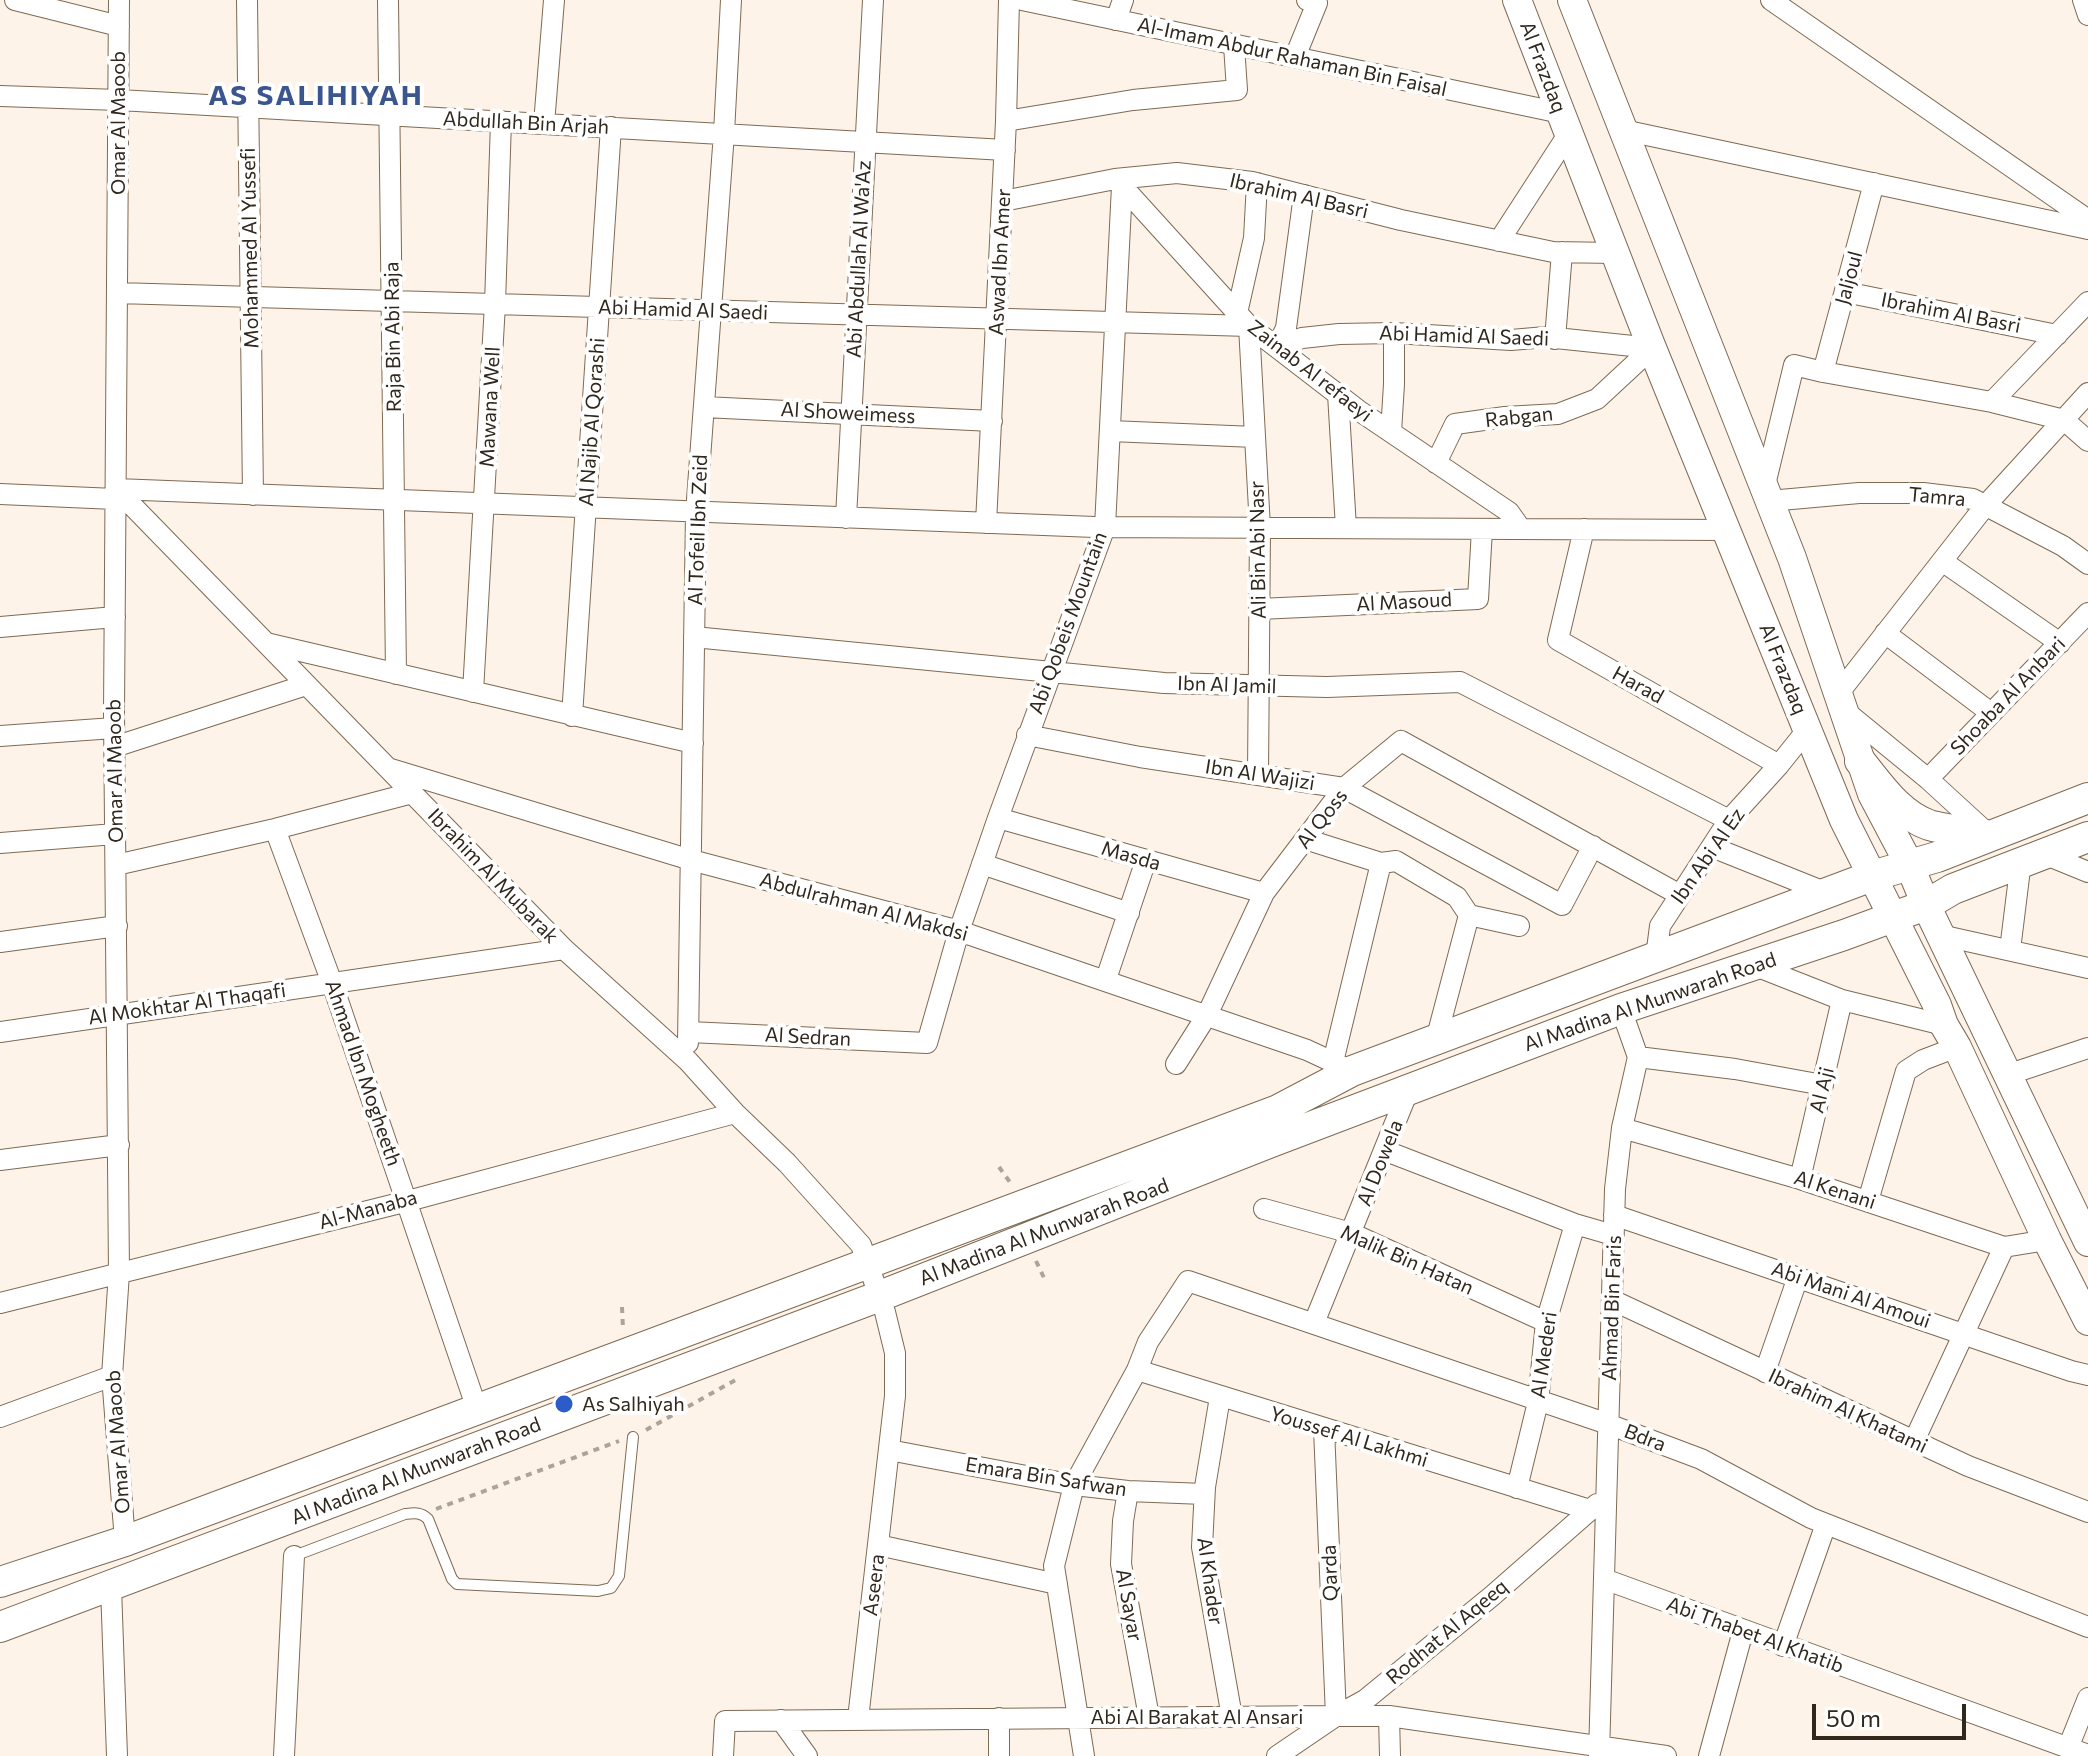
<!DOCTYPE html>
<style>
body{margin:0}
#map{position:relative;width:2088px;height:1756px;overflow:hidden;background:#fdf3e9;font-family:Commissioner,sans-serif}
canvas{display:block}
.scale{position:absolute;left:1812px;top:1704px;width:154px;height:36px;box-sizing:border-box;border:4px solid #30271d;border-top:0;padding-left:10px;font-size:24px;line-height:28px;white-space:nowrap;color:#30271d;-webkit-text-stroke:6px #fff;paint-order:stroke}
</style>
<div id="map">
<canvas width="2088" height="1756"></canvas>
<div class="scale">50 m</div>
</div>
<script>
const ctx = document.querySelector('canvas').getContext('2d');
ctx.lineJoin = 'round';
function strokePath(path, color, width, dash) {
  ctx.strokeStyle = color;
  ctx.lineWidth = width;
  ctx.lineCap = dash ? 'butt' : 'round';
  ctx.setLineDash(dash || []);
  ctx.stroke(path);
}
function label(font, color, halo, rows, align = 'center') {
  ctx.font = font + ' Commissioner,sans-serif';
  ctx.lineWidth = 8;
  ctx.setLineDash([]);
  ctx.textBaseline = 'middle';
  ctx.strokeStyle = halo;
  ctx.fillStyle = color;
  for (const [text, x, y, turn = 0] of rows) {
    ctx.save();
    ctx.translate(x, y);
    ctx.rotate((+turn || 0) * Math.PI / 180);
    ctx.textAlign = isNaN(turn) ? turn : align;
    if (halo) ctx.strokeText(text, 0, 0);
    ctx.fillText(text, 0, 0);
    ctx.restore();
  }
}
const lane = new Path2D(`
 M294,1556L405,1514C415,1513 421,1512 428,1519L452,1579L457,1584L598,1591L611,1588L619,1576L633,1437`);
const street = new Path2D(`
 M15,0L119,26
 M119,0L114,713L119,1273L112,1376L125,1541
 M247,0L253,495
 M388,0L396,674
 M1022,0L1561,113
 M1771,0L2088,220
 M2083,0L2088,15
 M1116,20L1123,0
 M1295,57L1317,3L1307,0
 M0,96L119,100L1005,150
 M1006,121L1133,100L1237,90L1234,45
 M544,124L554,0
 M1623,130L2088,229
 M1122,186L1249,326L1358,410L1509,512L1521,529
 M1003,201L1115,179L1177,173L1252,182L1401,220L1553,252L1615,253
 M1499,241L1569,133
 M1845,292L2057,335
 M117,293L1249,326L1260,528L1258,775
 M1237,313L1254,238L1257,183
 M1555,339L1562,252
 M1277,347L1302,338L1339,334L1394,333L1511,340L1546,337L1652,348
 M1277,347L1286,328L1304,195
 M1823,372L1874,183
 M1338,394L1346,528
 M1992,402L2088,302
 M704,407L992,421
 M1110,431L1255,437
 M1391,432L1394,384V333
 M1436,463L1455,424L1505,417L1558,414L1597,399L1652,348
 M116,489L1095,527L1726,530
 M116,489L564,949L688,1061L735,1113L787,1163L861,1245L885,1312L895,1353V1396L858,1719
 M1764,489L1794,365L1823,372L1992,402L2064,420L2088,441
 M0,494L115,499
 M1769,501L1859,493H1923L1973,499L2063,546L2088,564
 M846,518L873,0
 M986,523L1006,121L1009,0
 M1584,529L1558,640L1779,765L1807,730
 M1942,561L2060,643
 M1259,609L1478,599L1482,529
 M0,627L115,617
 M1885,633L1991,713
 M694,637L1164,683L1327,687L1460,682L1729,820
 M266,643L693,743
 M473,692L495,304L501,121
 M1838,694L1985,506L2088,393
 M1845,711L1928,779L1987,833
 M572,716L611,127
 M1027,735L1140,757L1344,788L1562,905L1593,846
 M0,736L114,728
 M114,747L306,685
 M391,769L691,860L959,931L1307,1050L1352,1071
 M1928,779L2088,613
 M998,818L1264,893
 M275,829L332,983L477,1409
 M1305,839L1381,863L1396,861L1457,897L1469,915
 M0,843L115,834
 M1712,847L1827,893
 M2044,854L2088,872
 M982,864L1129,913
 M116,865L275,829L412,793
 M1940,935L2088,968
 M0,942L117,926
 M2010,950L2021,861
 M1656,957L1660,926L1729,820L1779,765
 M1753,965L1842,1000L1944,1025
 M1106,979L1146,860
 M0,1032L564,949
 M689,1032L927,1043L959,931L998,818L1105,527L1122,186
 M1436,1040L1469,915L1519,926
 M688,1043L696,513L724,133L731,0
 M1638,1057L1735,1069L1823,1085
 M1333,1062L1381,863
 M1176,1064L1207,1015L1264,893L1344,788L1401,741L1680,895
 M2007,1075L2088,1048
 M1622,1128L1800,1179L2004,1247L2047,1240
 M1386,1151L1575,1224L1613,1235
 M0,1160L119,1145
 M1800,1179L1842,1000
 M1868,1201L1906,1071L1923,1060L1957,1047
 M1264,1209L1351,1233L1546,1322
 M1614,1215L2071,1371L2088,1375
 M1612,1300L1968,1466L2088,1512
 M0,1303L408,1201L735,1113
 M1314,1323L1408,1091
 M1765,1372L1798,1277
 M1220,1397L1205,1487L1202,1547L1232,1717
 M0,1417L112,1376
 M1324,1429L1336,1716
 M1914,1441L2004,1247
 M889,1450L1074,1485L1128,1491L1204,1494
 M1517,1488L1538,1402L1546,1322L1575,1224
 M1128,1491L1123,1521L1121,1564L1149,1717
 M1590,1510L1137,1370L1148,1342L1188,1281L1608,1424L1701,1459L1811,1518L2088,1627
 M878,1545L1057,1584
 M1604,1579L2088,1755
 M111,1587L117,1756
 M1783,1646L1826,1524
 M1389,1716L1390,1756
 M999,1718V1756
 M781,1720L807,1756
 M2068,1748L2088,1698
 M1599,1755L1615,1189L1622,1128L1638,1057L1621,1009
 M284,1756L294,1556
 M723,1756L725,1721L1336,1716H1389L1666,1756
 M1084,1756L1054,1566L1074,1485L1137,1370
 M1277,1756L1336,1716L1365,1700L1492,1596L1597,1504
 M1709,1756L1743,1631`);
const secondary = new Path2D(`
 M1517,0L1650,343L1844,820L1937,1005L1944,1025L1957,1047L2047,1240L2088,1321
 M1572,0L1792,558L1872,794L1909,864L1926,905L2088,1242`);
const primary = new Path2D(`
 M1860,761C1879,784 1898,814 1929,825C1945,830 1972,832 1990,836
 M0,1582L125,1541L1278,1110L1352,1071L1872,876L1937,857L2088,798
 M0,1627L880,1296L1271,1142L1621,1009L1844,935L1926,905L1953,889L2088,837`);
strokePath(lane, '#7f6a53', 12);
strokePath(street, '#7f6a53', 22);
strokePath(secondary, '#7f6a53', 30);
strokePath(primary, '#7f6a53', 32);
strokePath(new Path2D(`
 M999,1167L1012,1185
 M1036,1261L1046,1282
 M622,1307L623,1329
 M646,1430L739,1378
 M436,1509L619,1441`), '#ada399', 4, [6, 6]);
strokePath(lane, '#fff', 10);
strokePath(street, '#fff', 20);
strokePath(secondary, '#fff', 28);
strokePath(primary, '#fff', 30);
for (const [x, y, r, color] of [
 [564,1404,10,"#2c5bca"]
]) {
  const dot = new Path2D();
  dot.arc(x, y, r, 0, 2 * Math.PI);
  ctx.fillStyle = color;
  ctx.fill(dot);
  strokePath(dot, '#fff', 3);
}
label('20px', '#30271d', '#fff', [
 ["Al-Imam Abdur Rahaman Bin Faisal",1292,57,12],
 ["Al Frazdaq",1543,67,69],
 ["Omar Al Maoob",118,123,-90],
 ["Abdullah Bin Arjah",526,123,3],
 ["Ibrahim Al Basri",1299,196,13],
 ["Mohammed Al Yussefi",250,248,-91],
 ["Abi Abdullah Al Wa'Az",859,259,-87],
 ["Aswad Ibn Amer",1000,262,-87],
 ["Jaljoul",1849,278,-75],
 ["Abi Hamid Al Saedi",683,310,2],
 ["Ibrahim Al Basri",1951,313,11],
 ["Abi Hamid Al Saedi",1464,336,2],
 ["Raja Bin Abi Raja",393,337,-91],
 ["Zainab Al refaeyi",1310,371,38],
 ["Mawana Well",490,407,-87],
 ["Al Showeimess",848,413,3],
 ["Rabgan",1519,417,-6],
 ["Al Najib Al Qorashi",592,422,-86],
 ["Tamra",1937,497,5],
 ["Al Tofeil Ibn Zeid",698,530,-88],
 ["Ali Bin Abi Nasr",1258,550,-91],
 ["Al Masoud",1404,602,-3],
 ["Abi Qobeis Mountain",1068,623,-70],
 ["Al Frazdaq",1783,669,68],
 ["Ibn Al Jamil",1227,685,2],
 ["Harad",1638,685,29],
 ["Shoaba Al Anbari",2008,696,-46],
 ["Omar Al Maoob",115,771,-91],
 ["Ibn Al Wajizi",1260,775,9],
 ["Al Qoss",1322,819,-52],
 ["Masda",1131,856,16],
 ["Ibn Abi Al Ez",1708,856,-55],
 ["Ibrahim Al Mubarak",493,876,46],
 ["Abdulrahman Al Makdsi",864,907,15],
 ["Al Madina Al Munwarah Road",1650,1002,-19],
 ["Al Mokhtar Al Thaqafi",187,1004,-8],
 ["Al Sedran",808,1037,3],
 ["Ahmad Ibn Mogheeth",363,1073,71],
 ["Al Aji",1822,1090,-76],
 ["Al Dowela",1380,1163,-68],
 ["Al Kenani",1835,1190,18],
 ["Al-Manaba",368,1210,-15],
 ["Al Madina Al Munwarah Road",1044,1232,-21],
 ["Malik Bin Hatan",1407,1260,24],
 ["Abi Mani Al Amoui",1851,1295,19],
 ["Ahmad Bin Faris",1612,1308,-88],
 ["Al Mederi",1544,1355,-82],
 ["Ibrahim Al Khatami",1848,1411,25],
 ["Youssef Al Lakhmi",1349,1437,17],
 ["Bdra",1645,1438,21],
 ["Omar Al Maoob",118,1442,-94],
 ["Al Madina Al Munwarah Road",416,1471,-21],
 ["Emara Bin Safwan",1046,1477,9],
 ["Qarda",1330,1573,-92],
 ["Al Khader",1210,1581,82],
 ["Aseera",874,1585,-83],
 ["Al Sayar",1129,1605,80],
 ["Rodhat Al Aqeeq",1447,1632,-40],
 ["Abi Thabet Al Khatib",1755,1635,20],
 ["Abi Al Barakat Al Ansari",1197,1717]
]);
label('20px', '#30271d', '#fff', [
 ["As Salhiyah",582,1404]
], 'left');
ctx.letterSpacing = '2px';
label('bold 28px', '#3b568f', '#fff', [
 ["AS SALIHIYAH",316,96]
]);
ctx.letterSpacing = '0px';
</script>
